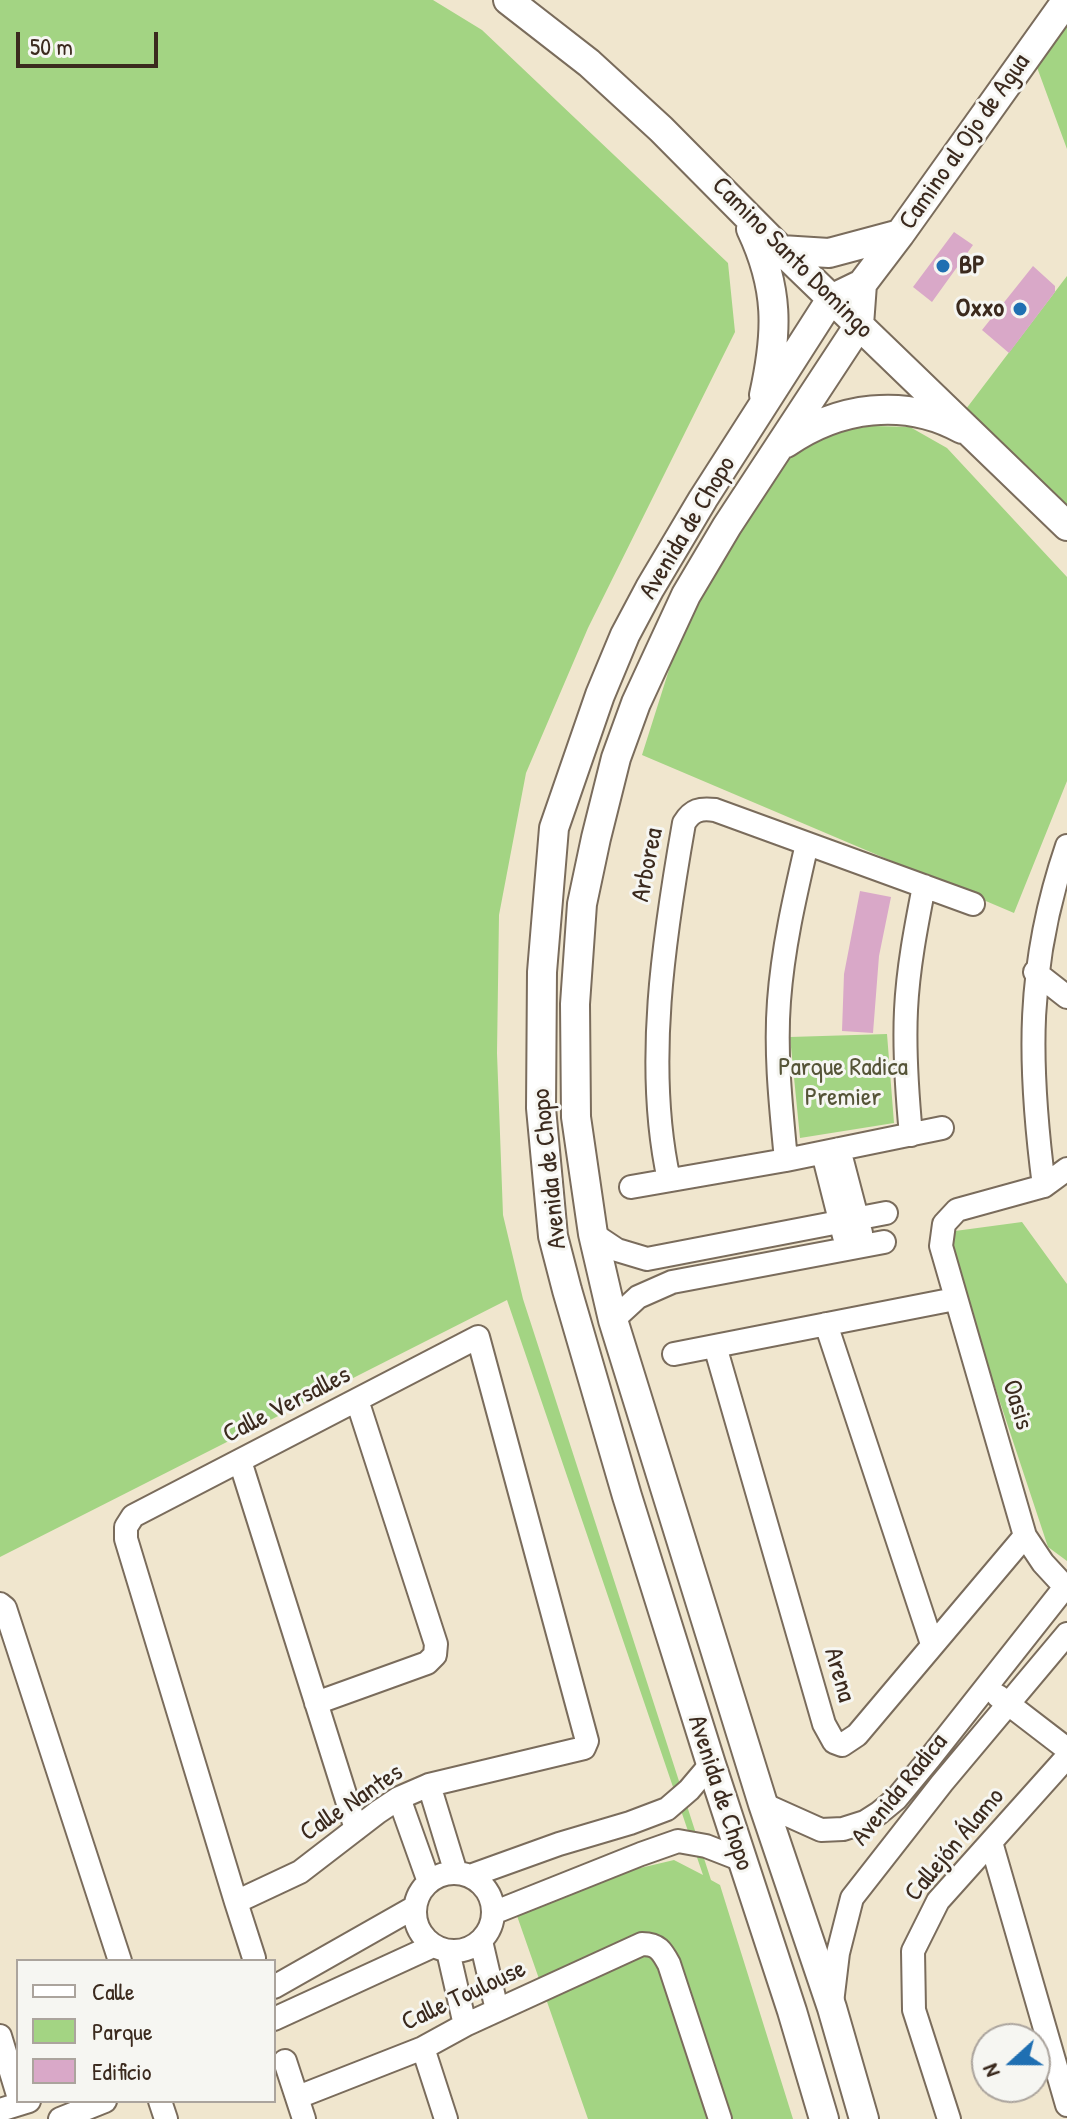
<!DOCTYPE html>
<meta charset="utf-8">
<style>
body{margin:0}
#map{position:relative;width:1067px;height:2119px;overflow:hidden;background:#f0e6ce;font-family:"Patrick Hand",sans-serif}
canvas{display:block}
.legend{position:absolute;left:16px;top:1959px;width:260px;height:144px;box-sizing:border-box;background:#f6f6f2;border:2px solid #aba49d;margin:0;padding:10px 14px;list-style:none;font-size:24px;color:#3b2a1e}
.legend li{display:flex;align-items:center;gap:16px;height:40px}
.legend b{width:40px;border:2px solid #aba49d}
.north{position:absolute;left:971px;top:2023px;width:80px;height:80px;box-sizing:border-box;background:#f6f6f2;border:2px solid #aba49d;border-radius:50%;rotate:249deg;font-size:22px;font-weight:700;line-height:32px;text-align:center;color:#3b2a1e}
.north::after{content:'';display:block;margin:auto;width:28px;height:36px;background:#1f6fb2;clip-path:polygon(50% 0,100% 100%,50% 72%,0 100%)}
.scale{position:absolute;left:16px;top:32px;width:142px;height:36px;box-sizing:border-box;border:4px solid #3b2a1e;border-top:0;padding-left:10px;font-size:24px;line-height:28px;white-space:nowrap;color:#3b2a1e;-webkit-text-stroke:6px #f6f6f2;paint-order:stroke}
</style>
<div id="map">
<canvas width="1067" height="2119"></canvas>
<ul class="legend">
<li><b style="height:10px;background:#fff"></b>Calle</li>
<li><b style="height:22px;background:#a3d483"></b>Parque</li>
<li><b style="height:22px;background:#d9a8c8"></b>Edificio</li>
</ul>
<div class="north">N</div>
<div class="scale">50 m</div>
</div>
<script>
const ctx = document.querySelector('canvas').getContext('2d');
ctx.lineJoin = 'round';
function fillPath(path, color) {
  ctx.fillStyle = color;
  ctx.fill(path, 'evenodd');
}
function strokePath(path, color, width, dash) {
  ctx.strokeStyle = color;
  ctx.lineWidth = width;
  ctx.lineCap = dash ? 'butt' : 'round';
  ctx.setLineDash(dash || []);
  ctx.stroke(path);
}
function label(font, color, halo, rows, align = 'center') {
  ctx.font = font + ' "Patrick Hand",sans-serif';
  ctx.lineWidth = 6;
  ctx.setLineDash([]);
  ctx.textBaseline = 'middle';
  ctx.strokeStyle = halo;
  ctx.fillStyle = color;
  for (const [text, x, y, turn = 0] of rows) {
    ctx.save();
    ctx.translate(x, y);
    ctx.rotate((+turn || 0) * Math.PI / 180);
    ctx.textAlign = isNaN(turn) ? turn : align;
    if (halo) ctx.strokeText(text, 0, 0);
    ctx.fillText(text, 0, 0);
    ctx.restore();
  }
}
fillPath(new Path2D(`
 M0,0H433L482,30L728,263L735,332L588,628L526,773L499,915L497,1053L503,1215L523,1299L711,1880L720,1885L793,2119H588L516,1913L636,1869L674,1860L703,1875L507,1300L0,1557Z
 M1067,0V149L1031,51Z
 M1067,276V507L966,409Z
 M873,426L910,427L947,448L1067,577V781L1014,913L642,755L680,635L728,545L792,446L818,433Z
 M887,1034L894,1123L800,1138L790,1037Z
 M1022,1222L1067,1284V1561L1048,1547L952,1257L955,1231Z`), '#a3d483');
fillPath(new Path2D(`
 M954,232L973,245L932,302L913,287Z
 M1033,266L1055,286V292L1009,353L982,330Z
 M860,891L891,897L879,956L873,1033L842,1031L844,974Z`), '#d9a8c8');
const minor = new Path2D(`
 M1035,972L1067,997
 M911,1135C907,1093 904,1051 906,1010C908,968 916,927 924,886
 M839,1149L861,1233
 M823,1153L844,1236
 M786,1160C781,1107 775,1054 779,1001C783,947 795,896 807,844
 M1067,1169L1044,1186L957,1210L944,1224L941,1246L1025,1536L1043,1563L1067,1589
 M669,1180C644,1067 664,936 684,823C692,810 700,808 715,810L973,904
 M1044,1186C1028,1063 1026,966 1067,846
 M631,1187L786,1160L942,1128
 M593,1234L617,1250L647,1259L886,1213
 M613,1320L638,1297L672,1282L884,1242
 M826,1324L932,1644
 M715,1346L824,1724L834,1742L842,1745L857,1735L1025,1536
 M674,1354L955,1299
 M240,1461L356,1829
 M0,1604L5,1608L120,1961
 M998,1696L1067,1749
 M316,1703L427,1663L435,1655L436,1644L357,1400
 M429,1785L456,1873
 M399,1798L429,1882
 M763,1804L821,1830L843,1829L865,1822L879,1813L896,1799L930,1758L1065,1587
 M991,1842L1067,2105
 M415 1912a39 39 0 1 1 78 0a39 39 0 1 1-78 0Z
 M470,1876L559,1844L630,1823L667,1809L689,1790L711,1764
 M236,1902L300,1872L378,1812L399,1798L429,1785L584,1748L587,1741L478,1337L133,1516L126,1527V1539L236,1902L254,1958
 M493,1913L641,1854L678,1841L706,1846L742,1860
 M481,1941L497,2010
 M448,1951L465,2025
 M274,1987L415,1907
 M832,2003L838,1953L852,1898L942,1783L1067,1634
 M274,2019L433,1946
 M0,2036L18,2095
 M423,2048L446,2119
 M285,2061L304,2119
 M298,2097L423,2048L465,2025L642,1944C658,1944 662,1951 669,1964L720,2119
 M160,2101L166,2119
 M0,2110L29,2101
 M60,2119L105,2101
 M949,2119L914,2010L913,1951L938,1901L1067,1757`);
const tertiary = new Path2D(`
 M508,0L589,63L661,129L781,250L1067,526
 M751,229C779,288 778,332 764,395
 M781,250L829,253L900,234
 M862,284L859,325L727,526L686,595L636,703L616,758L596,838L582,904L575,1004L576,1117L593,1234L613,1320L763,1804L832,2008L864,2119
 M786,443C838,407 904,397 962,429
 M824,2119L792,2011L711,1764L627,1496L567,1290L553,1236L541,1108L542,972L554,828L600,695L625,635L650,588L703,499L831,299L862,284L900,234L1067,0`);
strokePath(minor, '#7a6c5c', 26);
strokePath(tertiary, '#7a6c5c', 32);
strokePath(minor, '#fff', 22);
strokePath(tertiary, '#fff', 28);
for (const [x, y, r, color] of [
 [943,266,8,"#1f6fb2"],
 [1020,309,8,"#1f6fb2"]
]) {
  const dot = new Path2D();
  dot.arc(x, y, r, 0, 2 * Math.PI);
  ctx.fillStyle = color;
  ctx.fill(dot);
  strokePath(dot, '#f6f6f2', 3);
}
label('26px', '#3b2a1e', '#f6f6f2', [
 ["Camino al Ojo de Agua",965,142,-55],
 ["Camino Santo Domingo",792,258,45],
 ["Avenida de Chopo",688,528,-59],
 ["Arborea",648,865,-79],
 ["Avenida de Chopo",550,1169,-96],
 ["Calle Versalles",287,1405,-27],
 ["Oasis",1017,1405,73],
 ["Arena",839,1675,74],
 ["Avenida Radica",900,1790,-51],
 ["Avenida de Chopo",720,1793,72],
 ["Calle Nantes",352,1803,-34],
 ["Callejón Álamo",955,1845,-50],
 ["Calle Toulouse",464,1996,-25]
]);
label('bold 26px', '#3b2a1e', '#f6f6f2', [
 ["BP",959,266],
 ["Oxxo",1004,309,"right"]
], 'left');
label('26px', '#555437', '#f6f6f2', [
 ["Parque Radica",843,1068],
 ["Premier",843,1098]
]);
</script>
